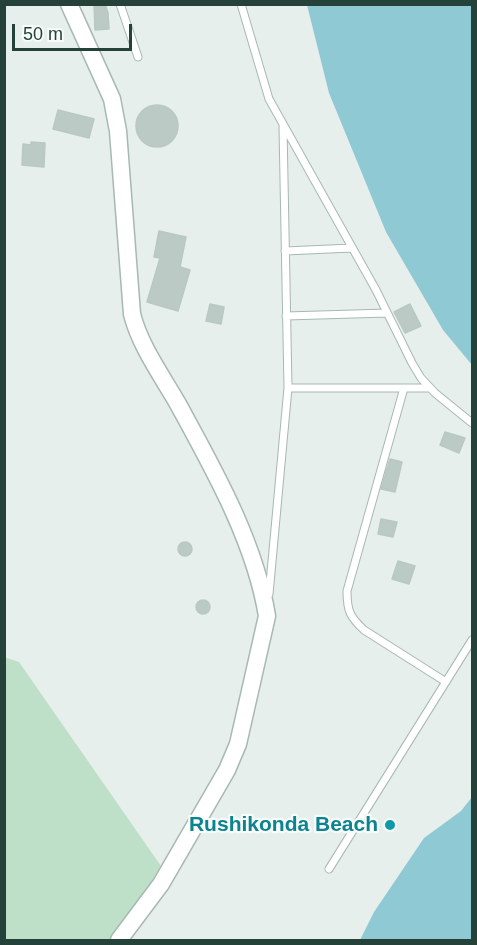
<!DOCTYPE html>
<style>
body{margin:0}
#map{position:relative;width:477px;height:945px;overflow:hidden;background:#e6efeb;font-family:Arial,sans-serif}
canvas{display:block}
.frame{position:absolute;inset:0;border:6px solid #24423a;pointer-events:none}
.scale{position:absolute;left:12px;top:24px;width:120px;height:27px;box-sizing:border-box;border:3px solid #24423a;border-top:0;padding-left:8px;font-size:18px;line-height:21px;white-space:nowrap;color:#24423a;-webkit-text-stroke:4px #f7fbf9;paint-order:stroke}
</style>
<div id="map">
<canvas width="477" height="945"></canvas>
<div class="frame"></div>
<div class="scale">50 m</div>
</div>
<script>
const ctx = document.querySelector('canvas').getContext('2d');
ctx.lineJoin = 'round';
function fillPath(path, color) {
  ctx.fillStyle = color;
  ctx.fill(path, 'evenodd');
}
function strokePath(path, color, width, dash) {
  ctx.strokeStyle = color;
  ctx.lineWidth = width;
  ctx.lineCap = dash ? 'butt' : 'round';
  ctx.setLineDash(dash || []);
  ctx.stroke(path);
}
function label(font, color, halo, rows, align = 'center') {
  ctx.font = font + ' Arial,sans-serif';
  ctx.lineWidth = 4.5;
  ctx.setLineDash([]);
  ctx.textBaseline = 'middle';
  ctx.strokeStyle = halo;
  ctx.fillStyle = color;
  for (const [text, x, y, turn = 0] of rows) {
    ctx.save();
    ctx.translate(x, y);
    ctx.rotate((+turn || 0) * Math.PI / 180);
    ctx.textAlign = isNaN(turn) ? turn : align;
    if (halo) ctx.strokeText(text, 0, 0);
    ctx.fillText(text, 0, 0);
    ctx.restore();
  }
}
fillPath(new Path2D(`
 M4,657L19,662L161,866L115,940H5Z`), '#bfe0c8');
fillPath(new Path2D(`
 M307,5H472V365L443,330L386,232L329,93Z
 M472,797V940H360L374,912L424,838L461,811Z`), '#8ec9d4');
const building = new Path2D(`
 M94,4H105L108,13L109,29L95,30Z
 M136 126a21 21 0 1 1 42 0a21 21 0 1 1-42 0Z
 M58,110L94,119L89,138L53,129Z
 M31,142L45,143L44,167L22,165L23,144L31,145Z
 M159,231L186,237L180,267L190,270L178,311L147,302L160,258L154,257Z
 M210,304L224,307L221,324L206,321Z
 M410,304L421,326L405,333L394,312Z
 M445,432L465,438L459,453L440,445Z
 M390,459L402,462L395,492L381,489Z
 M381,519L397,522L393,537L378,534Z
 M178 549a7 7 0 1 1 14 0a7 7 0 1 1-14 0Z
 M398,561L415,566L409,584L392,579Z
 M196 607a7 7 0 1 1 14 0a7 7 0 1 1-14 0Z`);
fillPath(building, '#bbcac4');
strokePath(building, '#b8c9c2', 1.5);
const service = new Path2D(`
 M120,4L138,57
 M241,4L269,99L376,290L412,363L421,378L435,393L472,423
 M285,251L352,248
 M286,316L387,313
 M288,388H430
 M404,388L347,591C347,611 350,617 364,630L446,682
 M269,594L288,388L283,127
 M329,869L472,640`);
const tertiary = new Path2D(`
 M69,4L112,99L118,131L132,314C140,346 162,376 178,404C214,470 255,542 267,616L238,744L227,770L161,884L119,940`);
strokePath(service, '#a8b8b2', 9);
strokePath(tertiary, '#a8b8b2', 19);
strokePath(service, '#fff', 7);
strokePath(tertiary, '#fff', 16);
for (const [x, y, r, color] of [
 [390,825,6,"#0f9aa8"]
]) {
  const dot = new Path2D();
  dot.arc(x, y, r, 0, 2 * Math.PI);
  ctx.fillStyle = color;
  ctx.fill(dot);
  strokePath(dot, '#f7fbf9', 2);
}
label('bold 21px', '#0d838f', '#f7fbf9', [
 ["Rushikonda Beach",378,825]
], 'right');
</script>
